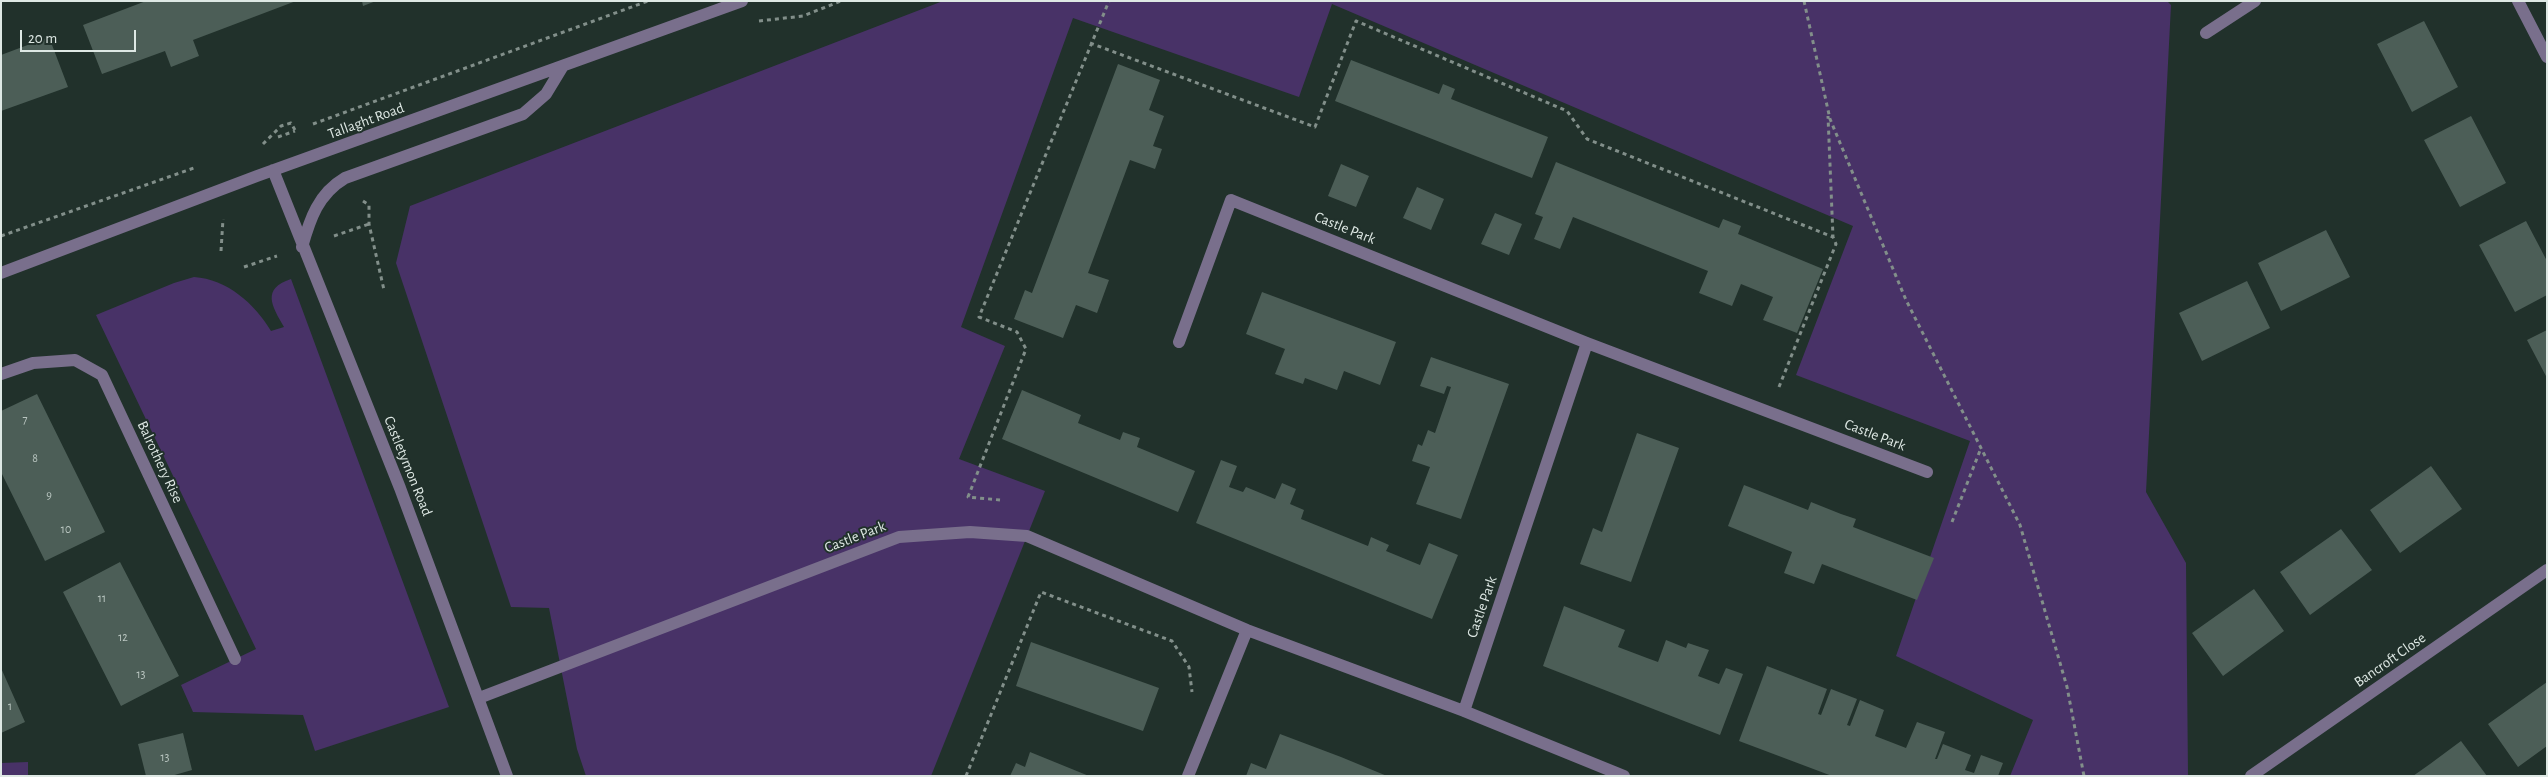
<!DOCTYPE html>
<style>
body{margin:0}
#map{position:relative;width:2548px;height:777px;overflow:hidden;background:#21312b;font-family:"Alegreya Sans",sans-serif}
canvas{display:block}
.frame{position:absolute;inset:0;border:2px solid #dee8e4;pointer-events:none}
.scale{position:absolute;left:20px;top:30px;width:116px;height:22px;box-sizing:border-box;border:2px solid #dee8e4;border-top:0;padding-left:6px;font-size:15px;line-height:18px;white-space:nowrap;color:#dee8e4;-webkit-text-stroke:4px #21312b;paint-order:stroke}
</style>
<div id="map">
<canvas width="2548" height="777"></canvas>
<div class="frame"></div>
<div class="scale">20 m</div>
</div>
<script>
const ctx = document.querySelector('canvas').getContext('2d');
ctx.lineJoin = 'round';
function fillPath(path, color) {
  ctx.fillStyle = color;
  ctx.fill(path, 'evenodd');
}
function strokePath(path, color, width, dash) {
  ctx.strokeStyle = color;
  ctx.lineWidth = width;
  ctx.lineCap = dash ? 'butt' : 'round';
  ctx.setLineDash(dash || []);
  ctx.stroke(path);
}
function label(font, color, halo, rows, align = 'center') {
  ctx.font = font + ' "Alegreya Sans",sans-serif';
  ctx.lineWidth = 4;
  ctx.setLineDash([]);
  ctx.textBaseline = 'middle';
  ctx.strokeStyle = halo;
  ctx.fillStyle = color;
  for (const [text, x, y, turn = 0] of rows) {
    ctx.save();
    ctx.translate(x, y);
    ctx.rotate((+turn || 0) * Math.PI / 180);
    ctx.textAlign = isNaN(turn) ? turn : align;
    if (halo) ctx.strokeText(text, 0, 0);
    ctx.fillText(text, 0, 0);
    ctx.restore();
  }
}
fillPath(new Path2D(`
 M943,1H2167L2171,5L2146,492L2186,563L2188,776H2010L2033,720L1896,656L1970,441L1796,375L1853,226L1332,4L1299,97L1073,18L961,327L1005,346L959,459L1045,491L931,776H586L577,749L549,608L511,607L396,263L410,206Z
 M194,277C227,279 255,304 271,331L284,327C272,306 261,289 291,279L449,707L315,751L303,715L193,712L181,685L256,649L96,315L174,283Z
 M28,762V776H1V763Z`), '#483267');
fillPath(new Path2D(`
 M146,1H296L193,40L199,56L171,67L165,51L102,74L83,25Z
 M362,1H376L363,6Z
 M2424,21L2458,87L2412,112L2377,44Z
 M49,37L68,87L1,111V55Z
 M1351,60L1439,94L1443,84L1455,89L1451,99L1548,137L1532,178L1335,101Z
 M1118,64L1160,80L1149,110L1164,116L1153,146L1162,149L1155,169L1130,160L1088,273L1109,280L1097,313L1076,305L1063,338L1014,319L1025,290L1032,293Z
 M2471,116L2506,183L2460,207L2424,140Z
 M1556,162L1719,228L1723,219L1741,226L1738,234L1823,269L1797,333L1763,320L1773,297L1741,284L1732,306L1699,293L1708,271L1573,217L1560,249L1534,239L1543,217L1535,214Z
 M1341,164L1369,176L1356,207L1328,196Z
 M1417,187L1444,199L1431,230L1403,218Z
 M1495,213L1522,224L1509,255L1481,244Z
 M2526,221L2547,261V295L2515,312L2479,245Z
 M2326,230L2350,277L2281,311L2258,263Z
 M2247,281L2270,328L2202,361L2179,313Z
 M1262,292L1396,342L1380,385L1344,371L1337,390L1305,378L1303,384L1275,374L1285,349L1246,334Z
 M2547,330V378L2527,340Z
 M1431,357L1509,384L1461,519L1416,504L1430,467L1412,461L1418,444L1422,446L1428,430L1435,433L1451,387L1447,386L1444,394L1420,386Z
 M1022,390L1081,415L1078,423L1120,440L1123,432L1140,438L1137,447L1195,471L1178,512L1002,439Z
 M37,394L105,532L45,561L1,472V411Z
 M1637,433L1679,448L1631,582L1580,564L1593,528L1602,532Z
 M1221,460L1237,466L1229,487L1243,492L1246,487L1275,499L1282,483L1296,489L1290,504L1304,510L1301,519L1368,546L1371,537L1389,545L1386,551L1420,565L1429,543L1458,555L1432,619L1196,523Z
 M2431,466L2462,509L2400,553L2370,510Z
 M1744,485L1808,510L1811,502L1841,514L1856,519L1853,527L1934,558L1917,600L1822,564L1814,584L1784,573L1792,552L1728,526Z
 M2341,529L2372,570L2310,615L2280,572Z
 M120,562L179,676L121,706L63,592Z
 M2254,589L2284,631L2223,676L2192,633Z
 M1564,606L1625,630L1618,647L1647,658L1658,662L1666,640L1686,648L1688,643L1709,650L1698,676L1719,684L1726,668L1743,674L1720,735L1543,666Z
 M1031,642L1159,688L1143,731L1016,686Z
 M1767,666L1827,689L1818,714L1821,715L1831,689L1857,699L1847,725L1850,726L1860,700L1884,710L1875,736L1906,748L1917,722L1945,732L1935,759H1937L1943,744L1971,755L1965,770L1974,773L1981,755L2003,763L1998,776H1832L1739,741Z
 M1,668L25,722L1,733Z
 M2547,682V746L2518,767L2488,724Z
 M183,733L192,770L171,776H146L138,744Z
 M1280,734L1341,757L1387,776H1246L1251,763L1266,769Z
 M2461,741L2487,776H2413L2430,764Z
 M1030,752L1089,776H1010L1016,763L1025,767Z`), '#4c5e57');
strokePath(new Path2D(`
 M1804,1L1830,119L1906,300L2020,525L2067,687L2084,776
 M759,21L803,16L841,1
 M1090,43L1315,127L1356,21L1567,111L1587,139L1833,237
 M313,124L648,1
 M278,137L295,131
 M263,144L281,126L291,123L296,132
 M363,201L369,205V224L384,290
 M1,236L194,168
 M334,236L369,224
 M221,251L223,219
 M244,267L277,256
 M1779,387L1836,244L1833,237L1828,116
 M1000,500L968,497L1026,349L1017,332L979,317L1109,1
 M1952,522L1981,448
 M966,776L1041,592L1172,641L1189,667L1192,692`), '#828f8a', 3, [4, 4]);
strokePath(new Path2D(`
 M2518,1L2547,57
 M2206,33L2255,1
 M273,170L400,488L507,776
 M302,247C310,219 318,194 345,178L523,114L546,94L563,66
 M1,273L257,176L742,1
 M1179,342L1231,200L1587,343L1927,472
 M1,374L33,363L75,360L102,375L235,659
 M479,698L899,537L970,532L1027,536L1247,630L1464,711L1624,776
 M1464,711L1587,343
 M1188,776L1247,630
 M2251,776L2547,570`), '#796f8c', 12);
label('12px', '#bac6c1', null, [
 ["7",25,419],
 ["8",35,458],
 ["9",49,495],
 ["10",66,529],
 ["11",102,598],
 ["12",123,637],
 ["13",141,674],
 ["1",10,706],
 ["13",165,757]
]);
label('15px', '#dee8e4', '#21312b', [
 ["Tallaght Road",366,121,-20],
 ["Castle Park",1345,228,22],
 ["Castle Park",1875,435,21],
 ["Balrothery Rise",160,462,65],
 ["Castletymon Road",408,466,68],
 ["Castle Park",855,537,-21],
 ["Castle Park",1482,607,-71],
 ["Bancroft Close",2390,660,-35]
]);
</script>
